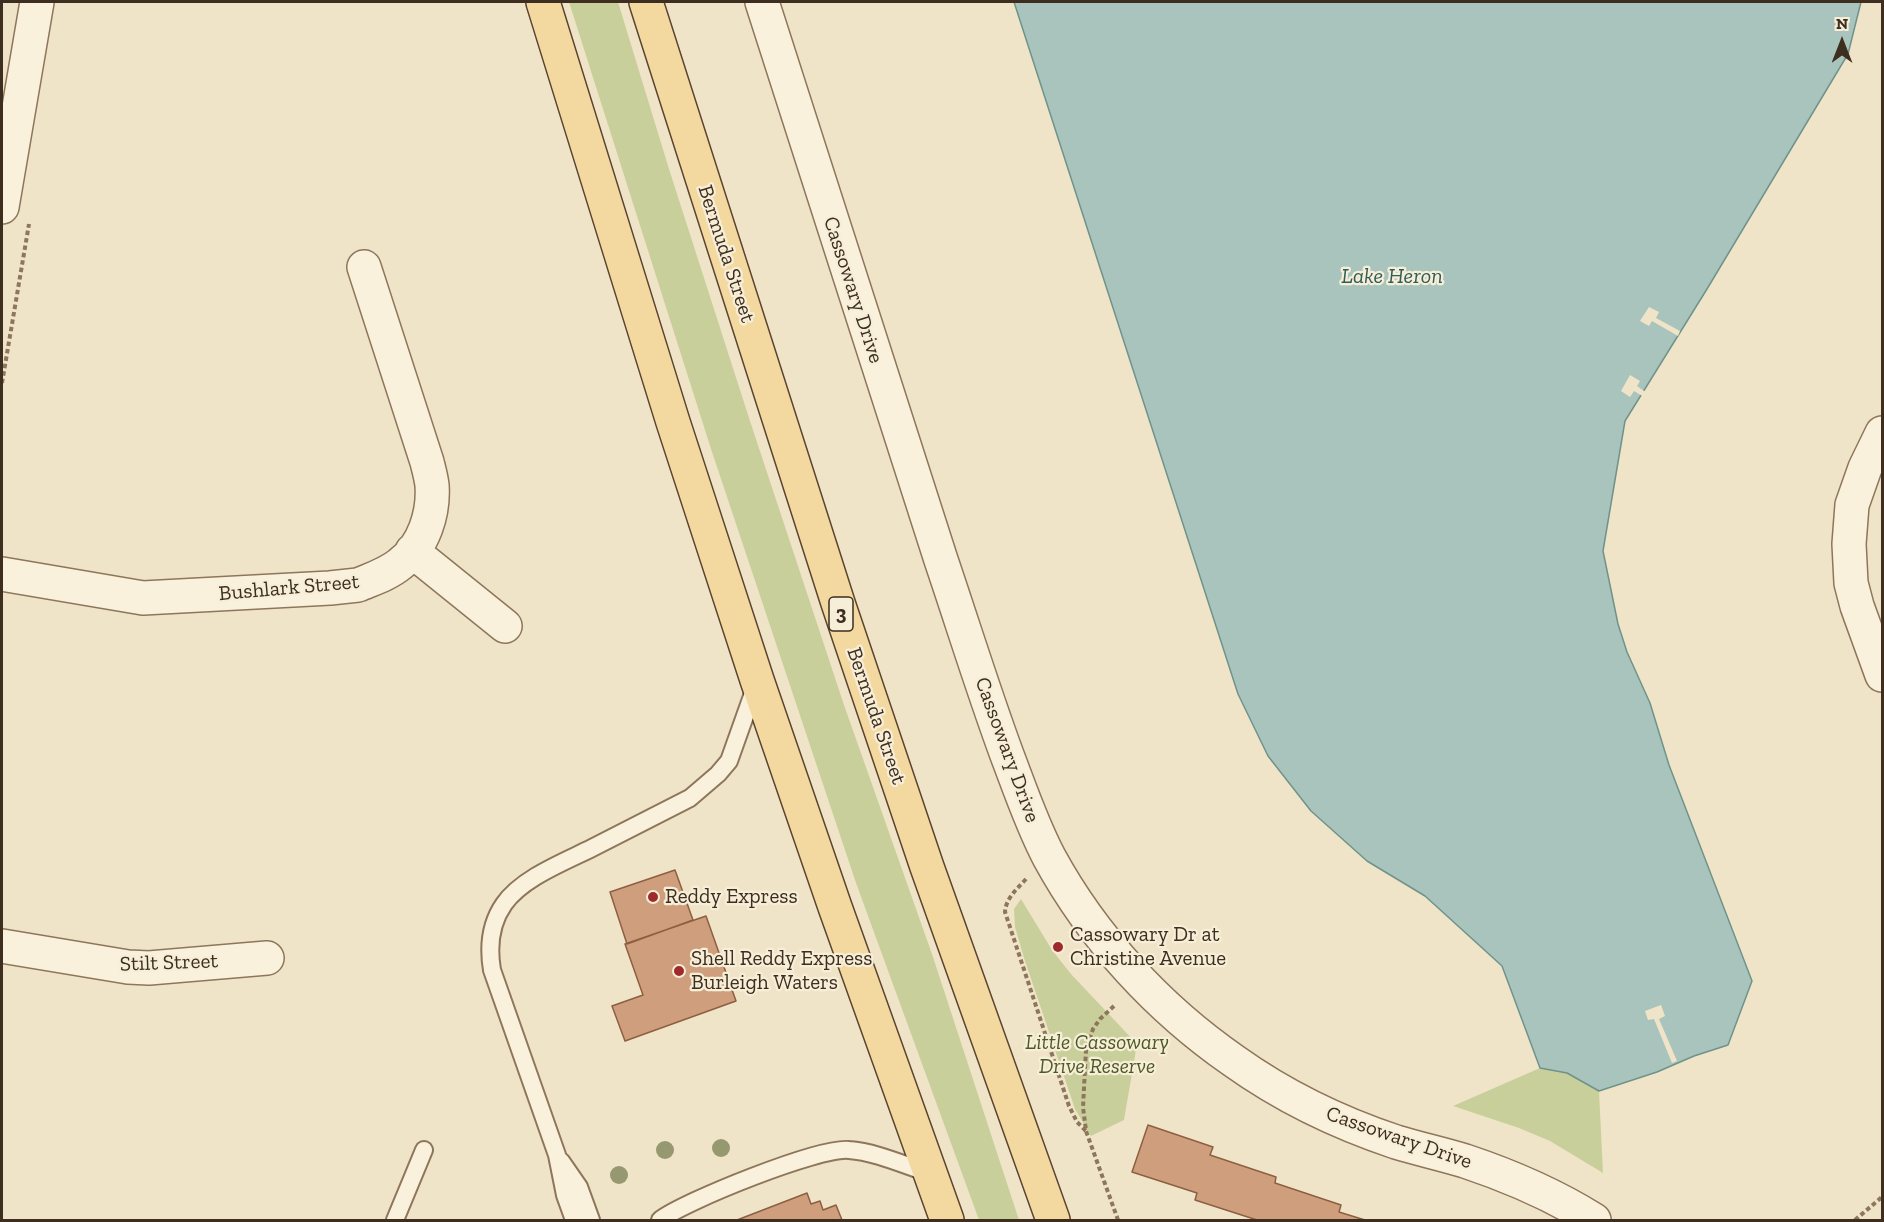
<!DOCTYPE html>
<style>
body{margin:0}
#map{position:relative;width:1884px;height:1222px;overflow:hidden;background:#f0e4c8;font-family:"Zilla Slab",serif}
canvas{display:block}
.frame{position:absolute;inset:0;border:3px solid #3d2e20;pointer-events:none}
.north{position:absolute;left:1812px;top:12px;width:60px;height:60px;-webkit-text-stroke:4px #f7eed8;paint-order:stroke;rotate:0deg;font-size:16px;font-weight:700;line-height:24px;text-align:center;color:#3d2e20}
.north::after{content:'';display:block;margin:auto;width:21px;height:27px;background:#3d2e20;clip-path:polygon(50% 0,100% 100%,50% 72%,0 100%)}
</style>
<div id="map">
<canvas width="1884" height="1222"></canvas>
<div class="frame"></div>
<div class="north">N</div>
</div>
<script>
const ctx = document.querySelector('canvas').getContext('2d');
ctx.lineJoin = 'round';
function fillPath(path, color) {
  ctx.fillStyle = color;
  ctx.fill(path, 'evenodd');
}
function strokePath(path, color, width, dash) {
  ctx.strokeStyle = color;
  ctx.lineWidth = width;
  ctx.lineCap = dash ? 'butt' : 'round';
  ctx.setLineDash(dash || []);
  ctx.stroke(path);
}
function label(font, color, halo, rows, align = 'center') {
  ctx.font = font + ' "Zilla Slab",serif';
  ctx.lineWidth = 4.5;
  ctx.setLineDash([]);
  ctx.textBaseline = 'middle';
  ctx.strokeStyle = halo;
  ctx.fillStyle = color;
  for (const [text, x, y, turn = 0] of rows) {
    ctx.save();
    ctx.translate(x, y);
    ctx.rotate((+turn || 0) * Math.PI / 180);
    ctx.textAlign = isNaN(turn) ? turn : align;
    if (halo) ctx.strokeText(text, 0, 0);
    ctx.fillText(text, 0, 0);
    ctx.restore();
  }
}
fillPath(new Path2D(`
 M569,2H618L669,169L750,421L844,705L933,957L1019,1220H979L856,883L712,452Z
 M1021,899L1052,950L1071,974L1137,1044L1124,1120L1091,1136L1075,1109L1024,958L1015,927L1014,909Z
 M1540,1068L1567,1073L1599,1091L1603,1173L1550,1141L1519,1128L1453,1106Z`), '#c9cf9b');
const water = new Path2D(`
 M1014,2H1861L1848,54L1707,289L1625,421L1603,551L1618,624L1627,652L1650,703L1669,765L1752,981L1728,1045L1694,1056L1657,1072L1599,1091L1567,1073L1540,1068L1502,966L1425,896L1367,861L1311,811L1268,756L1238,694Z`);
fillPath(water, '#a9c4bc');
strokePath(water, '#6f938a', 1.5);
fillPath(new Path2D(`
 M1649,307L1659,312L1656,318L1680,331L1678,336L1652,321L1649,326L1640,321Z
 M1630,375L1640,381L1637,386L1647,393L1644,397L1634,391L1630,397L1621,391Z
 M1661,1005L1665,1016L1659,1019L1677,1061L1672,1063L1654,1019L1648,1020L1645,1011Z`), '#f0e4c8');
const building = new Path2D(`
 M675,870L693,920L627,944L610,892Z
 M706,916L736,1001L625,1041L612,1006L643,995L625,944Z
 M1148,1125L1213,1147L1210,1155L1276,1177L1275,1183L1341,1205L1339,1212L1365,1220H1257L1195,1200L1197,1193L1132,1172Z
 M807,1193L811,1204L820,1201L823,1210L836,1205L842,1220H737Z`);
fillPath(building, '#cf9f7d');
strokePath(building, '#8d5f41', 1.5);
const service = new Path2D(`
 M561,1161L579,1187L591,1220
 M395,1220L424,1150
 M574,1220L565,1195L557,1155L492,970C488,946 490,924 504,904C522,878 564,862 592,848C625,831 657,815 690,798L718,774L729,761L756,685
 M660,1220C685,1201 819,1147 849,1150C876,1152 904,1165 929,1173`);
const minor = new Path2D(`
 M2,207L37,2
 M1882,433L1865,468L1852,505L1849,544L1851,583L1857,606L1882,675
 M412,551L505,626
 M2,574L143,598L330,588L358,585C372,579 388,574 400,564C424,546 434,513 432,485C431,477 429,470 427,462L364,267
 M2,946L128,967L149,968L267,958`);
const tertiary = new Path2D(`
 M762,2C821,188 880,374 941,560C963,625 983,690 1007,755C1020,789 1032,825 1049,857C1093,938 1159,1009 1234,1061C1283,1096 1339,1123 1396,1142C1419,1149 1442,1154 1465,1161C1510,1176 1554,1195 1594,1220`);
const primary = new Path2D(`
 M543,2L673,422L757,680L835,907L947,1220
 M646,2L838,603L927,867L1053,1220`);
strokePath(service, '#8d765c', 20);
strokePath(minor, '#8d765c', 36);
strokePath(tertiary, '#8d765c', 36);
strokePath(primary, '#5b4430', 36);
strokePath(new Path2D(`
 M2,383L29,224
 M1026,879C1017,889 1006,898 1005,912L1069,1106L1077,1122L1086,1131
 M1114,1006L1100,1019L1093,1029L1086,1050L1083,1107L1086,1131L1118,1220
 M1855,1220L1882,1197`), '#8d765c', 4, [4.5, 3]);
strokePath(service, '#faf1dc', 16);
strokePath(minor, '#faf1dc', 33);
strokePath(tertiary, '#faf1dc', 33);
strokePath(primary, '#f3d9a0', 33);
ctx.fillStyle = '#96986f';
for (const [x, y] of [
 [721,1148],
 [665,1150],
 [619,1175]
]) {
  ctx.beginPath();
  ctx.arc(x, y, 9, 0, 2 * Math.PI);
  ctx.fill();
}
for (const [x, y, r, color] of [
 [653,897,6,"#9e2a2b"],
 [1058,947,6,"#9e2a2b"],
 [679,971,6,"#9e2a2b"]
]) {
  const dot = new Path2D();
  dot.arc(x, y, r, 0, 2 * Math.PI);
  ctx.fillStyle = color;
  ctx.fill(dot);
  strokePath(dot, '#f7eed8', 2);
}
for (const [x, y, w] of [
 [841,614,24]
]) {
  const box = new Path2D();
  box.roundRect(x - w / 2, y - 17, w, 34, 4.5);
  ctx.fillStyle = '#f7eed8';
  ctx.fill(box);
  strokePath(box, '#3d2e20', 1.5);
}
label('bold 20px', '#3d2e20', null, [
 ["3",841,614]
]);
label('21px', '#3d2e20', '#f7eed8', [
 ["Bermuda Street",726,254,72],
 ["Cassowary Drive",853,290,72],
 ["Bushlark Street",289,588,-5],
 ["Bermuda Street",876,716,71],
 ["Cassowary Drive",1007,750,70],
 ["Stilt Street",169,963,-2],
 ["Cassowary Drive",1399,1138,19]
]);
label('21px', '#3d2e20', '#f7eed8', [
 ["Reddy Express",665,897],
 ["Cassowary Dr at",1070,935],
 ["Christine Avenue",1070,959],
 ["Shell Reddy Express",691,959],
 ["Burleigh Waters",691,983]
], 'left');
label('italic 21px', '#4d5a26', '#f7eed8', [
 ["Little Cassowary",1097,1043],
 ["Drive Reserve",1097,1067]
]);
label('italic 22px', '#2f5d5a', '#f7eed8', [
 ["Lake Heron",1392,277]
]);
</script>
